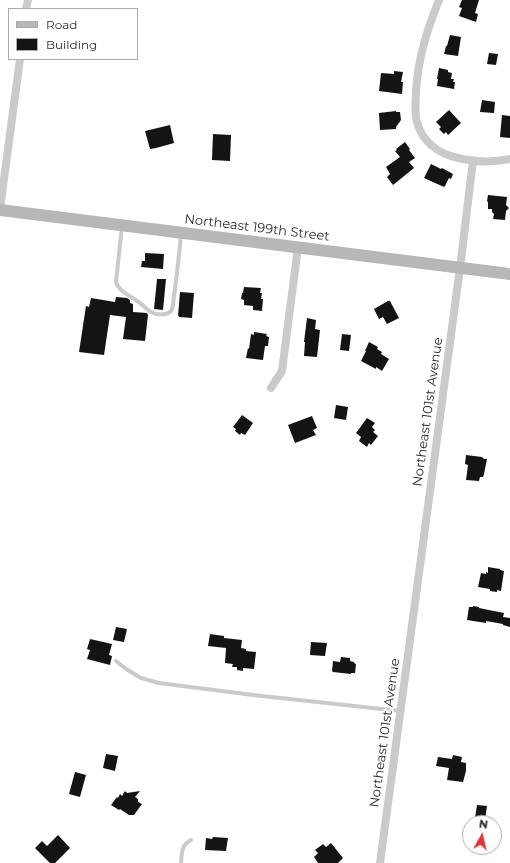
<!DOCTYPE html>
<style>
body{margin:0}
#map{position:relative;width:510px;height:863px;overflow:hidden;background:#fff;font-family:Montserrat,sans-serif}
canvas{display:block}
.legend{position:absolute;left:8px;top:8px;width:130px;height:52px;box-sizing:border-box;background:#fff;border:1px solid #ababab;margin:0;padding:5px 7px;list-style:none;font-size:12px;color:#2d2d2d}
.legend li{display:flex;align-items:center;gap:8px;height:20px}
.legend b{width:20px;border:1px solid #ababab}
.north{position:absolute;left:462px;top:815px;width:40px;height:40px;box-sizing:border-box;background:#fff;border:1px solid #ababab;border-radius:50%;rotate:8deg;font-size:11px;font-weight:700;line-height:16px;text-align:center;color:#2d2d2d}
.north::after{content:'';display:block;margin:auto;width:14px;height:18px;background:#e03734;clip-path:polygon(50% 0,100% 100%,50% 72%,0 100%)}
</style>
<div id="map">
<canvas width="510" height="863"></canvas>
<ul class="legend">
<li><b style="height:5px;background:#b7b7b7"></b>Road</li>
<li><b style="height:11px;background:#141414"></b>Building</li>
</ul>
<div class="north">N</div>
</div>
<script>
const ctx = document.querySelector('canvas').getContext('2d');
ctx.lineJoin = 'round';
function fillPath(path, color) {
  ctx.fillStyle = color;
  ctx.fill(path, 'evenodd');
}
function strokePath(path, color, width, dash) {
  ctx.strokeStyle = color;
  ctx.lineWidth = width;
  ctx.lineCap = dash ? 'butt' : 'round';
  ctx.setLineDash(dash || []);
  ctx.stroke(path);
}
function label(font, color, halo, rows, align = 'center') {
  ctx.font = font + ' Montserrat,sans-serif';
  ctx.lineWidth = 4;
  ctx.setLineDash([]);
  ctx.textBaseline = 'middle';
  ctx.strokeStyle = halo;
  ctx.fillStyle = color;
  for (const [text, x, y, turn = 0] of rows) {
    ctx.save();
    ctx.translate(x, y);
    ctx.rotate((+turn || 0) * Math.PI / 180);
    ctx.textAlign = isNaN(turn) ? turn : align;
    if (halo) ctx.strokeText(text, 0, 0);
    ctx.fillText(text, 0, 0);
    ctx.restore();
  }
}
fillPath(new Path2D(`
 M462,0H479L475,13L478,14L476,22L459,16L462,8L459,7Z
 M450,35L461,37L458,56L444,54L446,46H447Z
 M489,53L498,54L496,65L487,64Z
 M439,68L448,70V72L452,73L451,79H454L453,82H455L454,89L437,86L438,79H437Z
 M394,71L403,72L401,82H403L402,94L379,91L381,73L394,74Z
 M482,100L495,102L494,113L480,112Z
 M449,110L461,123L448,135L446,132L444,134L439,129L441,127L436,122Z
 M396,111V112H400L401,120L396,127V129L380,130L379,113Z
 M502,115L510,116V138L500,137Z
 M170,125L174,143L156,148L150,149L145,131Z
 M213,134L231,135L230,161L212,160Z
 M405,142L410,149L409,150L415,158L409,162L414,168L393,185L387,177L390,174L386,167L400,157L395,151L397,150L396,149Z
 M431,164L441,169L442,168L453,174L451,179L449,178L445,186L444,187L424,178Z
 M488,195L507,197L506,205L509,208L506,211L505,220L493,219L494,214L492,212V209H488V202L487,201Z
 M145,253L164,254L163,269L141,267L142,261H145Z
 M157,279H166L163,310L154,309Z
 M244,287L261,288L260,293H262L261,299H263L262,311L253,310V306L244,305V300L241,299L242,293H243Z
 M180,292L194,293L192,318L179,317V316H178Z
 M116,297L127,298L130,300V303L133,304V312L147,313L148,315L145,341L123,339L126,317L110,315L104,355L79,352L86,306L89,307L91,298L115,302Z
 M388,301H390L399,318L387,324L383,317L379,319L374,309Z
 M307,318L316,320L315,329L320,330L317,357L304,356L305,342H304Z
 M254,332L267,334L266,336L269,337L268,346H265L263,360L246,358L248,348L249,349L251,334L254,335Z
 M342,334L351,335L349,351L340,350Z
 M369,342L378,347L377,349L382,352L381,354L389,359L382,371L376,367V369L361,361L366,351H365Z
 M336,405L348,407L346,420L334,418Z
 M242,415L253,423L245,435L241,433L240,435L235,431L236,429L233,427Z
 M312,416L317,428L313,430L316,435L295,443L288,425Z
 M367,418L375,423L372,427L375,430L373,432L378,436L371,445L369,443L367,447L359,441L361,437L356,433Z
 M466,455L482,457L484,459H487L484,474L483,477H480L479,481L466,480L468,465L465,464Z
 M488,567L500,569V570L504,571L501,591L497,590V592L490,591V589L478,587L481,573L486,574V572L488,573Z
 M473,606L479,607V608L504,613L503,617L510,618V627L503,625V624L486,621V623L467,620L469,607H473Z
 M116,627L127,629L124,642L113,640Z
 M210,634L224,636V638L242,640L241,648L246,649V651L256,652L254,669L243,668V671L237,670V667H232L233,664L225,663L226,648L208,646Z
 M90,639L112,644L109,655L112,656L110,665L87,659L90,650L87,649Z
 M311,642L327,643L325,656L310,655Z
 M341,657L350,658V661L354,662V663L356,664L355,673H351V674L333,672L332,671L333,661L340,662Z
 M106,754L118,756L115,771L103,768Z
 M453,755L462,757L461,762L466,763V771L463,782L447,780L449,768L436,766L438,757L452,759Z
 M75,772L86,775L80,797L69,794Z
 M125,791L127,793L140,791L135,797L138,799V802L142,804L134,815H129L120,809L119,810L111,805L117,797L118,798L120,794L122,796Z
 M477,805L487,806L485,820L475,818Z
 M58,835L70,848L55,863H50L35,848L42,841L47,846Z
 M213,837L228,838L226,851L205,850L206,838L212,839Z
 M331,843L343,858L338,863H318L314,857L318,853L315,850L323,844L326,847Z`), '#141414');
strokePath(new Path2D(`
 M122,226L116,282C119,293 134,297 141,304C144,306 147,310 151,312C156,315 166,316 171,311C174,307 173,300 174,296C177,275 179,255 181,235
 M116,661L126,669L141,678L159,683L253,695L400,711
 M181,863C182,853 181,845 191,840`), '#cacaca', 4);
strokePath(new Path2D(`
 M439,0C427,30 418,58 416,92C416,101 414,112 417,122C422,142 439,154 458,158C475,162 493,163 510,159
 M26,9L28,0
 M0,209L20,59
 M271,388L282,371L298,247
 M380,863L460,268L473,161`), '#cacaca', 8);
strokePath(new Path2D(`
 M0,210L510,274`), '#b7b7b7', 12);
label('13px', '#2d2d2d', '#fff', [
 ["Northeast 199th Street",257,228,7],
 ["Northeast 101st Avenue",428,412,-82],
 ["Northeast 101st Avenue",385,733,-82]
]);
</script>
